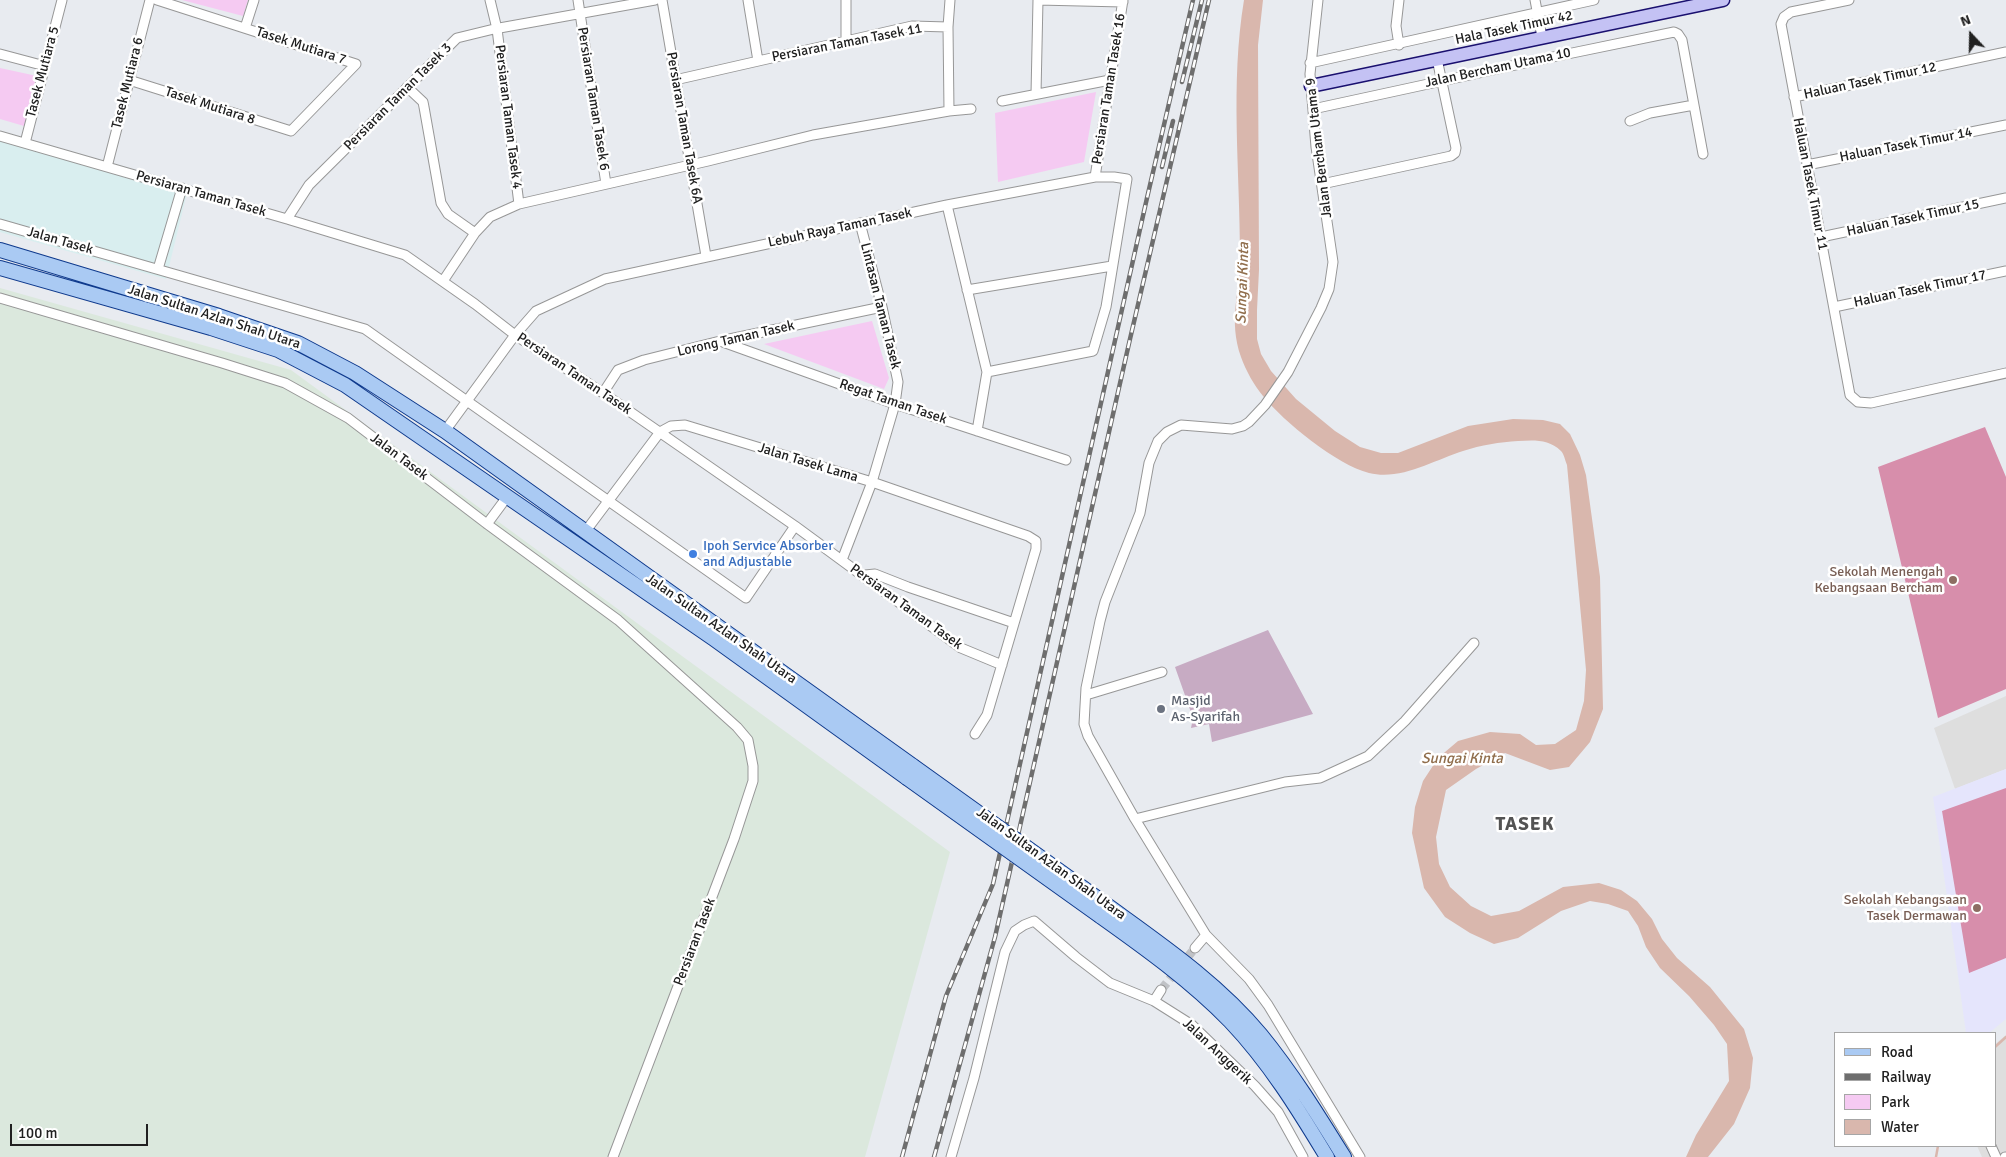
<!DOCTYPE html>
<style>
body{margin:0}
#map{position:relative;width:2006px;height:1157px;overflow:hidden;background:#e8ebf0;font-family:Signika,sans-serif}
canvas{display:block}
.legend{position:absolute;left:1834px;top:1032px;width:162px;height:115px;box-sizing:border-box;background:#fff;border:1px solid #a6a6a6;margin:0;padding:6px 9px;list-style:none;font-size:15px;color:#202020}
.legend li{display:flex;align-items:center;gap:10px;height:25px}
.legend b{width:25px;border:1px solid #a6a6a6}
.north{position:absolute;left:1946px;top:10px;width:50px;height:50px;-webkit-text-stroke:4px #fff;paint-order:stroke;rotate:339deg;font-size:14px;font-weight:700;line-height:20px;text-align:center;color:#202020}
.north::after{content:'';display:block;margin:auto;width:18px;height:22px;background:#202020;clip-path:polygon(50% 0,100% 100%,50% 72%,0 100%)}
.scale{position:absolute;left:10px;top:1124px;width:138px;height:22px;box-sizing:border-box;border:2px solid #202020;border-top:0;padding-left:6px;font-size:15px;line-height:18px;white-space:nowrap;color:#202020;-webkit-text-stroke:4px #fff;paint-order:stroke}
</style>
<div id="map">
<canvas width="2006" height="1157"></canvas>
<ul class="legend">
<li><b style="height:6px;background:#aacaf3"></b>Road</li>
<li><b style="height:6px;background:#6e6e6e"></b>Railway</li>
<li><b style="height:14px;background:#f5caf2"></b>Park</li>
<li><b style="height:14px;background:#d9b7ad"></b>Water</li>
</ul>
<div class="north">N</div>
<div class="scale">100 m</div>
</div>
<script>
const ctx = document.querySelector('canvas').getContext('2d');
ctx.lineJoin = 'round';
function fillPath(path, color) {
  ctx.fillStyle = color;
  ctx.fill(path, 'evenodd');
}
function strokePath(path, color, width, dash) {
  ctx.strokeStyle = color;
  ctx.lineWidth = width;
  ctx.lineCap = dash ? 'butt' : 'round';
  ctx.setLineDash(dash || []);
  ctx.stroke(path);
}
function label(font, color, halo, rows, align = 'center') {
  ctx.font = font + ' Signika,sans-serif';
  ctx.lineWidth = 5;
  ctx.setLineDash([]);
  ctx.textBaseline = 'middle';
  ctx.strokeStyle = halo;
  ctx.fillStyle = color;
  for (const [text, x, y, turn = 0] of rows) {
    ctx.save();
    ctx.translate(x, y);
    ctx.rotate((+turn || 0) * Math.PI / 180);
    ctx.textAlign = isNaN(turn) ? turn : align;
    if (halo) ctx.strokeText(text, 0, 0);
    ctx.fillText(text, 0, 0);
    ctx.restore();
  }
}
fillPath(new Path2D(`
 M2006,696V769L1955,789L1934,728Z
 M2006,1035V1157H1982L1977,1146H1995V1044Z`), '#dedede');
fillPath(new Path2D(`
 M0,131L189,185L166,279L0,232Z`), '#d9eeef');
fillPath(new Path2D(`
 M0,288L291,370L950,852L865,1157H0Z`), '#dbe8dd');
fillPath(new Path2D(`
 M2006,769V1019L1989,1033H1966L1933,797Z`), '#e5e5fc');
fillPath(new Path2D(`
 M1268,630L1313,714L1212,742L1209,724L1191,728L1193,718L1175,667Z`), '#c7abc3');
fillPath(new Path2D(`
 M182,0H248L243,16Z
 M0,68L37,76L24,126L0,119Z
 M1096,92L1084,162L998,182L995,113Z
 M872,321L889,378L884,389L764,344Z`), '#f5caf2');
fillPath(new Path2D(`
 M1985,427L2006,477V689L1938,718L1878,467Z
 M2006,788V958L1969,973L1942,811Z`), '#d78eab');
fillPath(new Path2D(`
 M1244,0H1263L1258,45L1259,270L1257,310V339L1261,354L1271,371L1296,399L1335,431L1360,447L1381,453H1398L1468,426L1513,419L1543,420L1560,424L1570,434L1580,455L1586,475L1600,577L1603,709L1590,742L1569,767L1550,770L1505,753L1476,769L1446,790L1436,837L1439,864L1450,887L1471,906L1491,916L1519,911L1563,887L1599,883L1621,890L1637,901L1652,919L1662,939L1677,958L1710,987L1744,1029L1753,1058L1750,1088L1734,1124L1708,1157H1686L1696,1135L1729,1081L1727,1044L1714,1025L1689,996L1660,968L1646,947L1638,926L1628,911L1608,904L1590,901L1561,911L1518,938L1494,944L1470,933L1445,917L1424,888L1412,833L1415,807L1423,781L1438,758L1458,741L1490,732L1520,734L1536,745L1555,744L1576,730L1584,701L1586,670L1567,465C1565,460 1564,454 1561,451C1549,439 1534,440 1518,441C1500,442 1481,445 1463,451C1434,460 1401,481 1369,473C1337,465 1284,422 1263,396C1254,385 1246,371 1241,357C1228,320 1240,293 1240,256C1240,171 1230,84 1244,0Z`), '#d9b7ad');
strokePath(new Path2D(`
 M1995,1047L2006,1037
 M1936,1157L1938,1146`), '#d9b7ad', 2.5);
strokePath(new Path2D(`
 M1161,990L1195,948`), '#c0c2c6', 9, [9, 4.5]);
const street = new Path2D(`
 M490,0L497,29L519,204
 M578,0L606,184
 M662,0L706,256
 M748,0L758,61
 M1318,0L1310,74L1316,147L1333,262L1329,289L1321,308L1288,372L1265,405L1249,422L1243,426L1232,429L1181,425L1167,432L1158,441L1149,463L1140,513L1105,602L1100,621L1086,688L1084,724L1088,736L1135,819L1206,935L1249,979L1268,1005L1360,1157
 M1535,0L1542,37
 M1849,0L1791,12L1784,17L1781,24L1850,395L1858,402L1871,403L2006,373
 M948,27L950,0
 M245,28L254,0
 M846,41V0
 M1399,45L1396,26L1399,0
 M0,54L45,66
 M1310,63L1594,0
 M129,80L291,131L356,64L157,0
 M407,87L423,102L424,107L441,203L448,214L475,233
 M1036,94L1038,0L1123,2
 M1794,97L2006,52
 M1002,101L1110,80
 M1313,109L1548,58L1674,32L1678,34L1682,40L1703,154
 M949,111L971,109
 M1630,121L1650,113L1694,105
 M0,136L287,219L405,255L475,304L515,335L603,393L795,526L961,648L1002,665
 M25,143L62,0
 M1807,165L2006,125
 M107,167L150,0
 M1095,177L1123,0
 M1322,184L1451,156L1455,153L1456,148L1437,59
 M947,205L987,372L977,431
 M287,219L309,185L457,38L494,29L655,0
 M0,224L365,329L746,598L795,526
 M1821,237L2006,198
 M158,269L182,188
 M443,281L475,233L490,217L519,204L708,161L813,135L949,111L948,27L912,26L675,80
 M967,290L1112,266
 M0,298L222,363L285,383L348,418L487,524L618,620L737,727L748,740L753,766V781L734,839L613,1157
 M1834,307L2006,271
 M720,341L895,404L1066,460
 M603,393L618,370L644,360L720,341L882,307
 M445,431L515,335L536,311L605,279L947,205L1095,177H1114L1127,179L1106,307L1093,351L987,372
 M487,524L507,497
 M585,532L660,432L671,426L685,425L872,482L1028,536L1036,541V549L987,715L975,734
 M842,560L872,482L895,404L898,382L882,307L860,223
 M865,575L875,574L908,587L1014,623
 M1086,695L1162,672
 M1135,819L1285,782L1320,778L1368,756L1405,721L1474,643
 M1195,948L1206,935
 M1154,1001L1161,990
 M1991,1146L1996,1157
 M951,1157L974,1078L1005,952L1015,931L1024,925L1034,921L1076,957L1110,983L1154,1001L1192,1025L1255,1086L1278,1112L1303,1157
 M2005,1157H2006`);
const secondary = new Path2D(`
 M1311,86L1723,0`);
const primary = new Path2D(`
 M0,250L219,316L298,343L355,373L445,431L913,766
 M0,268L211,328L278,350L345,385L714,639L907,778
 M1104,903C1159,943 1217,982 1261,1035C1292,1073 1318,1115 1344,1157
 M1100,916C1145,948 1191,981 1230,1021C1269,1062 1298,1109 1327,1157`);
strokePath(street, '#979797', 11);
strokePath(secondary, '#1a106f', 15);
strokePath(primary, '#0f3a8d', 16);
strokePath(street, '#fff', 9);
strokePath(secondary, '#c4c2f4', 12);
strokePath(primary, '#aacaf3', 14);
const rail = new Path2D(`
 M1182,82L1202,0
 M1162,167L1173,121
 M902,1157L946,996L993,884L1147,198L1193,0
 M934,1157L995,937L1130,339L1209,0`);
strokePath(rail, '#6e6e6e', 4.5);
strokePath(rail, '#fff', 2.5, [8]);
const primaryBridge = new Path2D(`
 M913,766L1104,903
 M907,778L1100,916`);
strokePath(primaryBridge, '#0f3a8d', 16, []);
strokePath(primaryBridge, '#aacaf3', 14);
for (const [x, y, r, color] of [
 [693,554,5,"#3f7fe0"],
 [1953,580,5,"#8d6e63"],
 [1161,709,5,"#6b7280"],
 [1977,908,5,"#8d6e63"]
]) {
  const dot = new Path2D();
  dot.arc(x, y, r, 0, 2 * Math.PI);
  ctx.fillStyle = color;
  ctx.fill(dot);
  strokePath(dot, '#fff', 2);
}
label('14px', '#202020', '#fff', [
 ["Hala Tasek Timur 42",1514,28,-12],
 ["Persiaran Taman Tasek 11",847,43,-11],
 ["Tasek Mutiara 7",301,46,18],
 ["Jalan Bercham Utama 10",1498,68,-12],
 ["Tasek Mutiara 5",43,72,-75],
 ["Haluan Tasek Timur 12",1870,81,-12],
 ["Tasek Mutiara 6",128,83,-76],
 ["Persiaran Taman Tasek 16",1109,89,-81],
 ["Persiaran Taman Tasek 3",398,97,-45],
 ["Persiaran Taman Tasek 6",593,99,81],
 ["Tasek Mutiara 8",210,106,18],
 ["Persiaran Taman Tasek 4",508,117,83],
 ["Persiaran Taman Tasek 6A",684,128,80],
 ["Haluan Tasek Timur 14",1906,145,-11],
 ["Jalan Bercham Utama 9",1319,148,-97],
 ["Haluan Tasek Timur 11",1810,184,79],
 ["Persiaran Taman Tasek",201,194,16],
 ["Haluan Tasek Timur 15",1913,218,-12],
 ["Lebuh Raya Taman Tasek",840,228,-12],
 ["Jalan Tasek",60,241,16],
 ["Haluan Tasek Timur 17",1920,289,-12],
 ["Lintasan Taman Tasek",880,306,76],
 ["Jalan Sultan Azlan Shah Utara",214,317,18],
 ["Lorong Taman Tasek",736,339,-13],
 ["Persiaran Taman Tasek",574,374,34],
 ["Regat Taman Tasek",893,402,19],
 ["Jalan Tasek",399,457,37],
 ["Jalan Tasek Lama",808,463,17],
 ["Persiaran Taman Tasek",906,607,36],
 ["Jalan Sultan Azlan Shah Utara",721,629,35],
 ["Jalan Sultan Azlan Shah Utara",1051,864,36],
 ["Persiaran Tasek",695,942,-69],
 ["Jalan Anggerik",1217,1052,43]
]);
label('14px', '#366cbe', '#fff', [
 ["Ipoh Service Absorber",703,546],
 ["and Adjustable",703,562]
], 'left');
label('14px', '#785e54', '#fff', [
 ["Sekolah Menengah",1943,572],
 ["Kebangsaan Bercham",1943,588],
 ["Sekolah Kebangsaan",1967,900],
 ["Tasek Dermawan",1967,916]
], 'right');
label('14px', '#5b616d', '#fff', [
 ["Masjid",1171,701],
 ["As-Syarifah",1171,717]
], 'left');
label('italic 15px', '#906e4c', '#fff', [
 ["Sungai Kinta",1243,283,-88],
 ["Sungai Kinta",1462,759]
]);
ctx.letterSpacing = '1px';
label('bold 19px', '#535353', '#fff', [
 ["TASEK",1525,825]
]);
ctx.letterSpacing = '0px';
</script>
